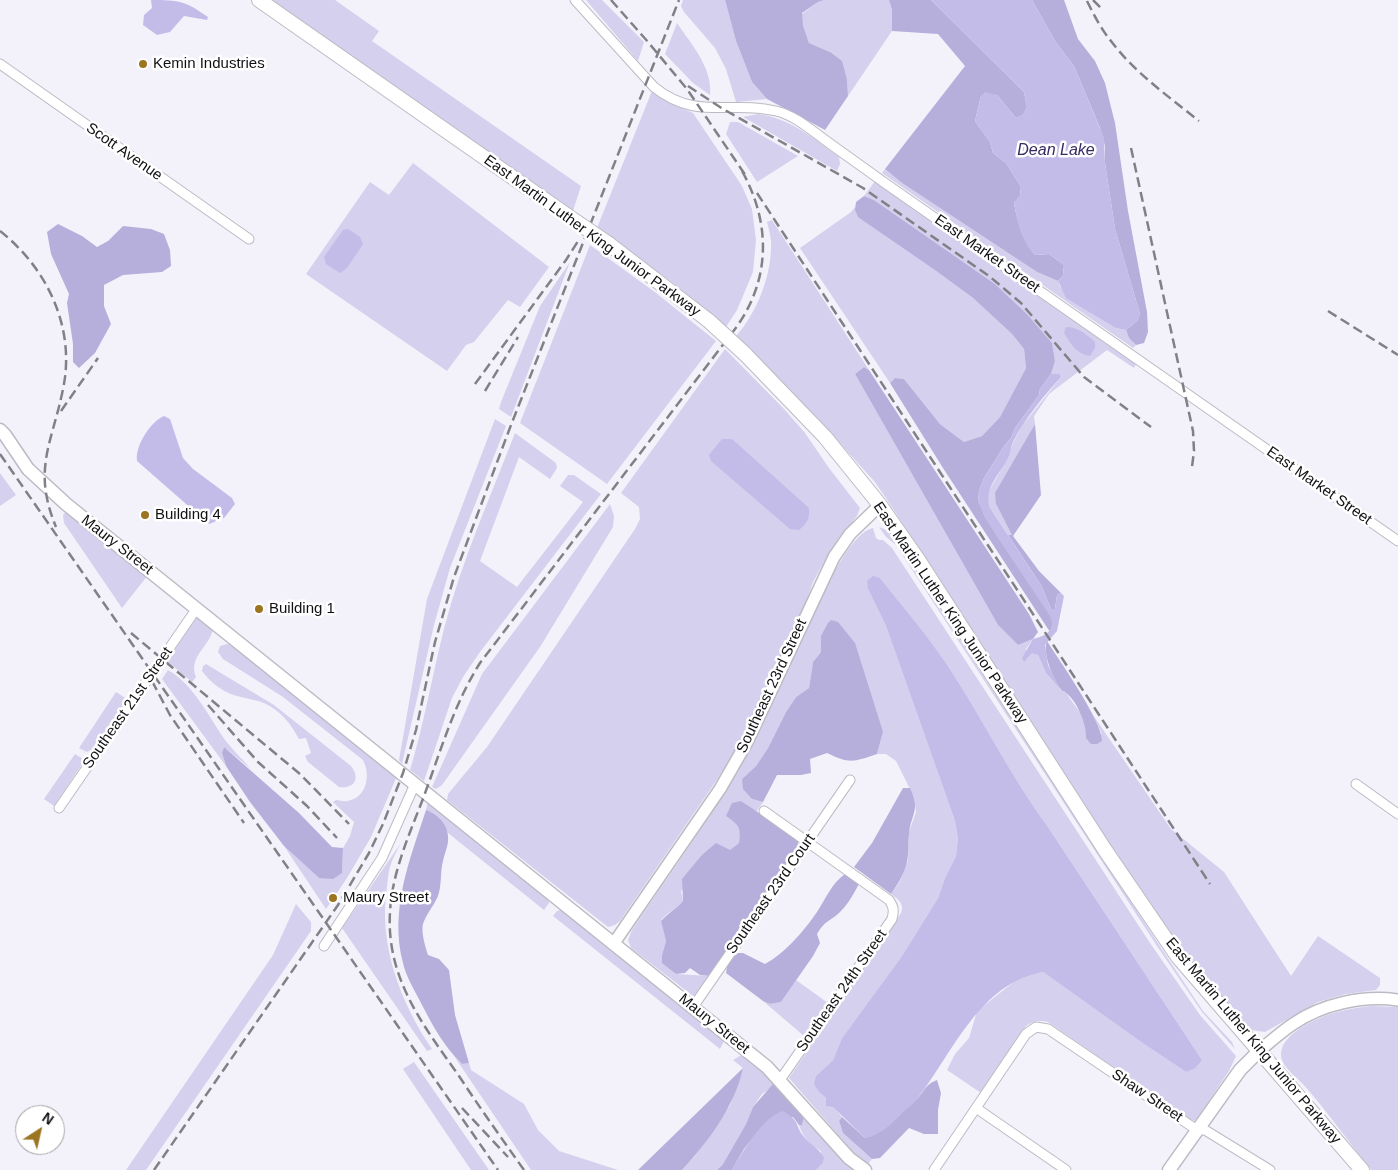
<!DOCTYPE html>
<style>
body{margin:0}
#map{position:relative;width:1398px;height:1170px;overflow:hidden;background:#f3f2fb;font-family:Arial,sans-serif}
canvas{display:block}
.north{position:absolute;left:15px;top:1105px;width:50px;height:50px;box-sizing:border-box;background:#fff;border:1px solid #a0a0a1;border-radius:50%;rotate:35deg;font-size:14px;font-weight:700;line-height:20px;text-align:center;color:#111114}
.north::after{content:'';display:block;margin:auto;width:18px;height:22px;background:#9c7521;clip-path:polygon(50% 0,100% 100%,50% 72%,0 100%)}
</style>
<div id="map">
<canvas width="1398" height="1170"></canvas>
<div class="north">N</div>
</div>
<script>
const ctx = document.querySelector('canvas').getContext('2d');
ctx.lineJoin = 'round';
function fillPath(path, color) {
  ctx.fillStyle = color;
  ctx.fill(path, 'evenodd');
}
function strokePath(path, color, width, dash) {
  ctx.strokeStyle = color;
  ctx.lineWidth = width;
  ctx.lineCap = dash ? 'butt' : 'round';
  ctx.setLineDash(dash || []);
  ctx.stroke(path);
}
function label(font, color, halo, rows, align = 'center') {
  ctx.font = font + ' Arial,sans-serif';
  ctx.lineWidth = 5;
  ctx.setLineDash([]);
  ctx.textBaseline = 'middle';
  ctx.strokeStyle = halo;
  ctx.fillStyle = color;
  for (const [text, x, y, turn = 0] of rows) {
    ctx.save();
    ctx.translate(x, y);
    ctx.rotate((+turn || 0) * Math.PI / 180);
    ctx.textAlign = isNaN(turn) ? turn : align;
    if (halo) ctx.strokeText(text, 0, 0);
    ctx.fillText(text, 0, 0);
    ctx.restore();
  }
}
fillPath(new Path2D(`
 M270,0H335L379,31L372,41L581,186L573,211Z
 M586,0H602L644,42L638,61Z
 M683,0H725L736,41L752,82L767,99L736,102L726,69L715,48L684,12L681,6Z
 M824,0H889L892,10V31L848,96L847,80L830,52L809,43L802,26V14L818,2Z
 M677,23C691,44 713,68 710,95L693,83L665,54Z
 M652,91L670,103L693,113L742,186L752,209L756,240L753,272L737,310L726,327L673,283L597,228Z
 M758,114C790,118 814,139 839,157L840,164L837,171L743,117Z
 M730,122H738L798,156L757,182L726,134Z
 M413,163L549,267L520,307L508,300L474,342L466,345L447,371L306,274L370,182L389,195Z
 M885,169L902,183L1037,272L1058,281L1060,287L1116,328L1126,330L1129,338L1136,345L1133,348L882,173Z
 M875,181L1019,279L1137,362L1134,368L1107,350L1049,394L1034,416L1035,424L1012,465L996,504L1013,536L1008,535L990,508L987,498L990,489L1009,456L1013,443L1022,426L1061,377L1056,374H1051L1055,361L1052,343L1027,314L995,284L874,200L864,196Z
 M856,206L855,210L973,298L1012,334L1024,349L1026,368L1000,417L982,436L964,442L940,424L904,379L895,378L890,383L800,248L851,212Z
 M772,220L869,370L864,367L855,374L998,625L1018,645L1033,639L1026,649L1027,659L1032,652L1038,655L1046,673L1061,690L1066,693L1081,714L1086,730L1102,734L1093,715L1171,829L1224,872L1291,976L1318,936L1380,978V985L1376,990L1346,994L1318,1002L1265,1032L1252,1030L1196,970L1162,929L1046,750L974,634L886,498L874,481L819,420L736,336C756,314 770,279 771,249C772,240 769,230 767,222Z
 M590,245L656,293L716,341L607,484L520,423Z
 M570,262L511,417L499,409L501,402L540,306Z
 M725,349L784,409L805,433L829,468L860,508L857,516L830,551L813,582L805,605L749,727L725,768L620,921L615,925L608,927L447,800L448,794L487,747L635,529L640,519L639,507L621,493Z
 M495,419L506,426L450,568L434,625L402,764L399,760L427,599Z
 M515,433L556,463L557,468L550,479L519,457L480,561L517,587L583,502L560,486L568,475H574L601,494L480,652L463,677L452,698L424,781L410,770C424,724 432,676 444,629C461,562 490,498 515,433Z
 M0,473L16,495L0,506Z
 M610,504L614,516L613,527L540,647L442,785L436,789L432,787L482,674Z
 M67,511L148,575L122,608L64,523L63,515Z
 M879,527L886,530L890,533L1165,954L1203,1011L1232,1042L1235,1049L1202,1012L1157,946L896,545L886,537Z
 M873,528L876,538L879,540H883L892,548L1150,943L1200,1015L1236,1056L1229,1071L1196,1120L1191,1121L1048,1022C1039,1020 1033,1021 1026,1026L981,1093L947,1070L955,1054L969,1038L977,1011L1015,981L1031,974L1043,972L1141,1042L1186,1072L1202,1060L1048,827C1011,777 984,721 950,669C929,637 904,608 880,578L868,589L886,626L955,821L958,839L956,856L945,878L938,898L902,956L842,1038L833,1060L816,1076L819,1092L826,1098L842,1117L839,1121L843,1133L872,1159L868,1164L854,1153L789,1078L901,913C905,904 898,899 891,894L899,883L908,861L909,832L916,812L914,797L896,761L886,754H877L883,732L821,636V652L813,662L809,688L796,697L786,712L768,748L756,766L742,779L752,799L763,802L756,812L741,801L737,823L740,832L739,843L681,891L683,901C676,909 668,912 661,920L666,941L662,955L676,974L710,976L697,994L693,996L631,948L628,940L632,930C668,876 708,822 740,766C765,722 784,675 806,629C817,606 848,533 873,528Z
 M197,617L213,629C209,648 188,656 196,677L192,682L167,661Z
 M227,644L235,645L397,776L371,837L347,878L326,909L284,846L319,878L342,873L343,848L350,836L354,822L333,802L336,800C339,800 344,802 347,801C367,798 371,775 363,760L283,697L223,659L218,652L220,646Z
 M206,664L274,705L351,766C361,779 354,789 339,787L308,762L305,756L311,753L306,738L299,739C291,724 280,710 264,703C256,700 249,699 241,697C225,694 212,684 202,671L203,666Z
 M168,670C194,685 209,717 225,740C233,750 243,760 251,769L224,747L222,753L226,766L162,679Z
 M116,692L127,699L93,749L87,752L79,748Z
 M75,754L83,759L82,764L54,806L44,799Z
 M428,801L547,896L549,903L544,910L448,833C443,821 438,814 426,810Z
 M401,843C397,851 392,859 390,867C388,873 388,880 387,886C378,944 400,1002 432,1049L427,1051L342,928Z
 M296,904L311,922V931L146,1170H126L273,955Z
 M561,910L566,912L724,1038V1041L720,1049L553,916L557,911Z
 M796,980L828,1003L804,1036L763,1001L770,1004L781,1002Z
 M1371,1006L1398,1007V1170H1371C1348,1141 1327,1111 1302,1083C1294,1075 1280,1065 1281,1053C1282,1042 1291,1035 1299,1029C1322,1014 1344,1009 1371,1006Z
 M743,1054L756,1064L777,1084L762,1094L753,1107L746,1124L723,1164L717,1170H682L695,1156L730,1105L743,1068L733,1060Z
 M454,1056L462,1064L469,1063L471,1070L524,1104L538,1130L559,1151L618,1170H531Z
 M414,1062L489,1170H471L403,1069Z
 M804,1116L856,1170H816L822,1164L821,1151C809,1144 803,1137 799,1125L802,1124Z`), '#d4d0ed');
fillPath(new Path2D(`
 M725,0H824L818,2L802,13L803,26L809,43L830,52L842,61L847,80L848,96L825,130L767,99L752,82L736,41Z
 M889,0H931L1024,92L1027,107L1023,115L1016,118L997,95L981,96L975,121L990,142L993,153L1006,163L1021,187L1020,196L1014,203C1017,221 1023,242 1035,255L1049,254L1064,265L1063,276L1058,281L1037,272L902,183L885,169L965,66L938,34L892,31V10Z
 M1032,0H1064L1078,39L1095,61L1105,83L1115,123L1128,211L1147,312L1148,332L1144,343L1136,345L1129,338L1126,330L1137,321L1140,314L1115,229L1105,163V146L1100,128L1074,66L1055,41Z
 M864,196L874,200L995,284L1027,314L1052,343L1055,361L1051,374L1040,389L1039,395L1015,428L1011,438L1004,446L984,478L979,491L978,501L996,534L1051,616L1053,624L1050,632L943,468L890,383L895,378L904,379L940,424L964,442L982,436L1000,417L1026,368L1024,349L1012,334L973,298L935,270L858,217L855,210L856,202Z
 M58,224L82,236L97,247L108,241L123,226L151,229L164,234L170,250L171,266L162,272L123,275L104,285V306L111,324L95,353L79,368L73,362V344L67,303L69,294L51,254L47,232Z
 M864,367L869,370L1029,614L1038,632L1033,639L1018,645L998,625L855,374Z
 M1035,424L1041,495L1013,536L1039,571L1061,593L1057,595L1055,609H1051L1041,585L1008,535H1012L996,504L995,493Z
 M831,620L838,622L855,643L883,732L877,754C854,762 849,764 827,753L810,759L811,773L801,775H777L763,802L752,799L743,789L742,779L756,766L768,748L786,712L796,697L809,688L813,662L821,652V636L828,623Z
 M1047,641C1059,660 1103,722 1102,741L1097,744H1091L1086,738C1087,725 1077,701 1066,693C1062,689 1063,693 1060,688C1053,679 1042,652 1047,641Z
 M224,747L299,813L332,847L343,848L342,873L333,879L319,878L284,846L250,802L226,766L222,753Z
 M903,788H910C921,810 911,814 909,834C908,843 909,853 907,862C904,874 898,884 891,894L854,867L872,843Z
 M741,801L792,835L798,841L799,848L710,976L700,975L690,968L685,973L676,974L662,963V955L666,941L661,921C668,913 676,909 683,901L682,879L702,855L716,843L730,850L739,843C741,827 739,825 726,816L732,803Z
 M426,810C439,814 450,827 448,842C447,849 444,855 443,861C440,872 442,885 438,896C434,905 426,915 423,924C421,932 425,946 428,955L439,959L449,970L455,1015L469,1063L462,1064C443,1045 434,1028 422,1005C415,991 406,977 403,963C389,910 410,859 426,810Z
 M845,874L859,884C853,895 847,906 838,914C827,923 825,921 817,934L820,943L813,956L781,1002L770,1004L763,1001L726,973L727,966L736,953H743L765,964C785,953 804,931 817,912C826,898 832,883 845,874Z
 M743,1068C735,1106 708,1142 682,1170H638Z
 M937,1080L941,1093L938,1110V1134H924L909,1128L880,1158L872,1159L843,1133L839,1121L842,1117L865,1138C881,1126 900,1115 915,1101C924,1093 924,1085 937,1080Z
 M773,1084H777L804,1116L802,1125H799L793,1117L756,1134L744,1149L732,1170H717L723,1164L746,1124L753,1107Z`), '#b6afdb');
fillPath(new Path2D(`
 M151,0C180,0 185,1 208,17L207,20L184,16L170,32L157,35L143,25L144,15L152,8Z
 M931,0H1032L1055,41L1074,66L1104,138L1105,163L1115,229L1140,314L1137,321L1126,330L1116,328L1066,298L1058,281L1063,276L1064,265L1049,254L1035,255C1022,242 1017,221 1014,203L1020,196L1021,187L1006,163L993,153L990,142L975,121L981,96L985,92L997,95L1016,118L1023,115L1027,107L1024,92Z
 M348,229L360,237L363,244L347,268L340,273L326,264L324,257L343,230Z
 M1066,327C1078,327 1086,334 1095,342V348L1090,356C1075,353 1072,345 1064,333Z
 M1051,374H1059L1061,377C1044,396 1025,418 1013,442C1011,446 1011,452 1009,456C1001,474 983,487 990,508L1041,585L1051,609H1055L1057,595L1061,593L1064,596L1057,631L1045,645L1048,665L1061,690L1046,673L1038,655L1032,653L1024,662L1022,658L1033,639C1043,636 1049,635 1053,624L1050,616L985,518L978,501L979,491L984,478L1004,446L1011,438L1015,428L1039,395L1040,389Z
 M164,416L170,419L183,458L193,469L232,498L235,504L224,518L209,524L137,461C135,446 150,422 164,416Z
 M722,439H732L809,508C810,519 807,523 799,530L790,529L711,461L709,455Z
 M873,576L880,578C904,608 929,637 950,669C984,721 1011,777 1048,827L1202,1060L1195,1068L1186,1072L1141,1042L1043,972C980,983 953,1052 918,1098C914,1104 907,1108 902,1113C892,1124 879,1136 865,1138L833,1107L826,1106V1098L819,1092L814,1084L816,1076L833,1060L842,1038L902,956L938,898L945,878L956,856L958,839L955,821L886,626L868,589L867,581Z
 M783,1111C802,1122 794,1126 805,1138C812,1146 819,1148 824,1158L822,1164L816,1170H732C743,1152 762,1117 783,1111Z`), '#c3bce9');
const minor = new Path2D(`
 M575,0L654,87C696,121 731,100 776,111C794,115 810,129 825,140C844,154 863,167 882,181L1398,541
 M0,64L249,239
 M1356,784L1398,814
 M59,808L197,608
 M764,811L889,900C894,907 894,911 892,919L780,1080
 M324,946L382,858L415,784
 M693,1007L850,780
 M976,1108L1066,1170
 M934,1170L1026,1034L1036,1027L1048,1029L1197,1130H1205L1270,1170`);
const tertiary = new Path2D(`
 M614,943L720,789L747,742L834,557L850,534L880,505
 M1259,1051C1270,1042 1281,1032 1293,1024C1322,1004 1363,995 1398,1000`);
const secondary = new Path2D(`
 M0,430L5,435L28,469L66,504L767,1067L849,1158L865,1170
 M1169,1170L1240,1070L1259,1051`);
const primary = new Path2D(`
 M259,0L568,216
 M609,244L709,321
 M745,354L825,437L880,505L919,561L1105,850L1178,957L1362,1170`);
strokePath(minor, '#bcbbc4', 11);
strokePath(tertiary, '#bcbbc4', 14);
strokePath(secondary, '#bcbbc4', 15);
strokePath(primary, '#bcbbc4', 16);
strokePath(minor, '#fff', 9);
strokePath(tertiary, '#fff', 11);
strokePath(secondary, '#fff', 12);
strokePath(primary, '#fff', 14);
strokePath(new Path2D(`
 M611,0L648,42L687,89L746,176
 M1093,0L1103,10
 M1087,1C1094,15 1101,29 1111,41C1135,73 1168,96 1199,121
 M688,86L723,109L863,188L989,276L1021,303L1084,377L1151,427
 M1131,148L1193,431L1194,451L1192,467
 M757,193L1210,884
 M0,231C47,268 76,328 63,389C52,444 32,469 56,527
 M1328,311L1398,355
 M475,384L566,260L580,238
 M485,391L518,337
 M61,411L98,358
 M0,454L498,1170
 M131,633L300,774L349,824
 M152,681L170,715L244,823
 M208,705L258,762L307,806L337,838
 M462,1108L508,1157
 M154,1170L338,905L369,853L383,824L403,773L416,730L435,642L454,577L511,425L679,0
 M524,1170C502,1139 480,1108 459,1076C423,1025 386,978 390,912C392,872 410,833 424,796C441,750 454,704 480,663L735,329C771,280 771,223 742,171`), '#818086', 2.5, [10, 5]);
const primaryBridge = new Path2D(`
 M568,216L609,244
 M709,321L745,354`);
strokePath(primaryBridge, '#bcbbc4', 16, []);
strokePath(primaryBridge, '#fff', 14);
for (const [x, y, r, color] of [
 [143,64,5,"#9c7521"],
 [145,515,5,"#9c7521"],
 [259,609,5,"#9c7521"],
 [333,898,5,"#9c7521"]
]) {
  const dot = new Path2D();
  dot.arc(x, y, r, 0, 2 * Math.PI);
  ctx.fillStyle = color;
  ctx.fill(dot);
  strokePath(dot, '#fff', 2);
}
label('15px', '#111114', '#fff', [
 ["Kemin Industries",153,64],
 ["Building 4",155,515],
 ["Building 1",269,609],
 ["Maury Street",343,898]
], 'left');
label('15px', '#111114', '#fff', [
 ["Scott Avenue",124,152,35],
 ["East Martin Luther King Junior Parkway",592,236,36],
 ["East Market Street",987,254,35],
 ["East Market Street",1319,486,35],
 ["Maury Street",117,545,38],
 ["East Martin Luther King Junior Parkway",950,613,56],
 ["Southeast 23rd Street",772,686,-65],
 ["Southeast 21st Street",128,708,-55],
 ["Southeast 23rd Court",771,894,-55],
 ["Southeast 24th Street",842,991,-55],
 ["Maury Street",714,1024,39],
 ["East Martin Luther King Junior Parkway",1253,1041,50],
 ["Shaw Street",1147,1096,34]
]);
label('italic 16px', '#382b61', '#fff', [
 ["Dean Lake",1056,151]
]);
</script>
